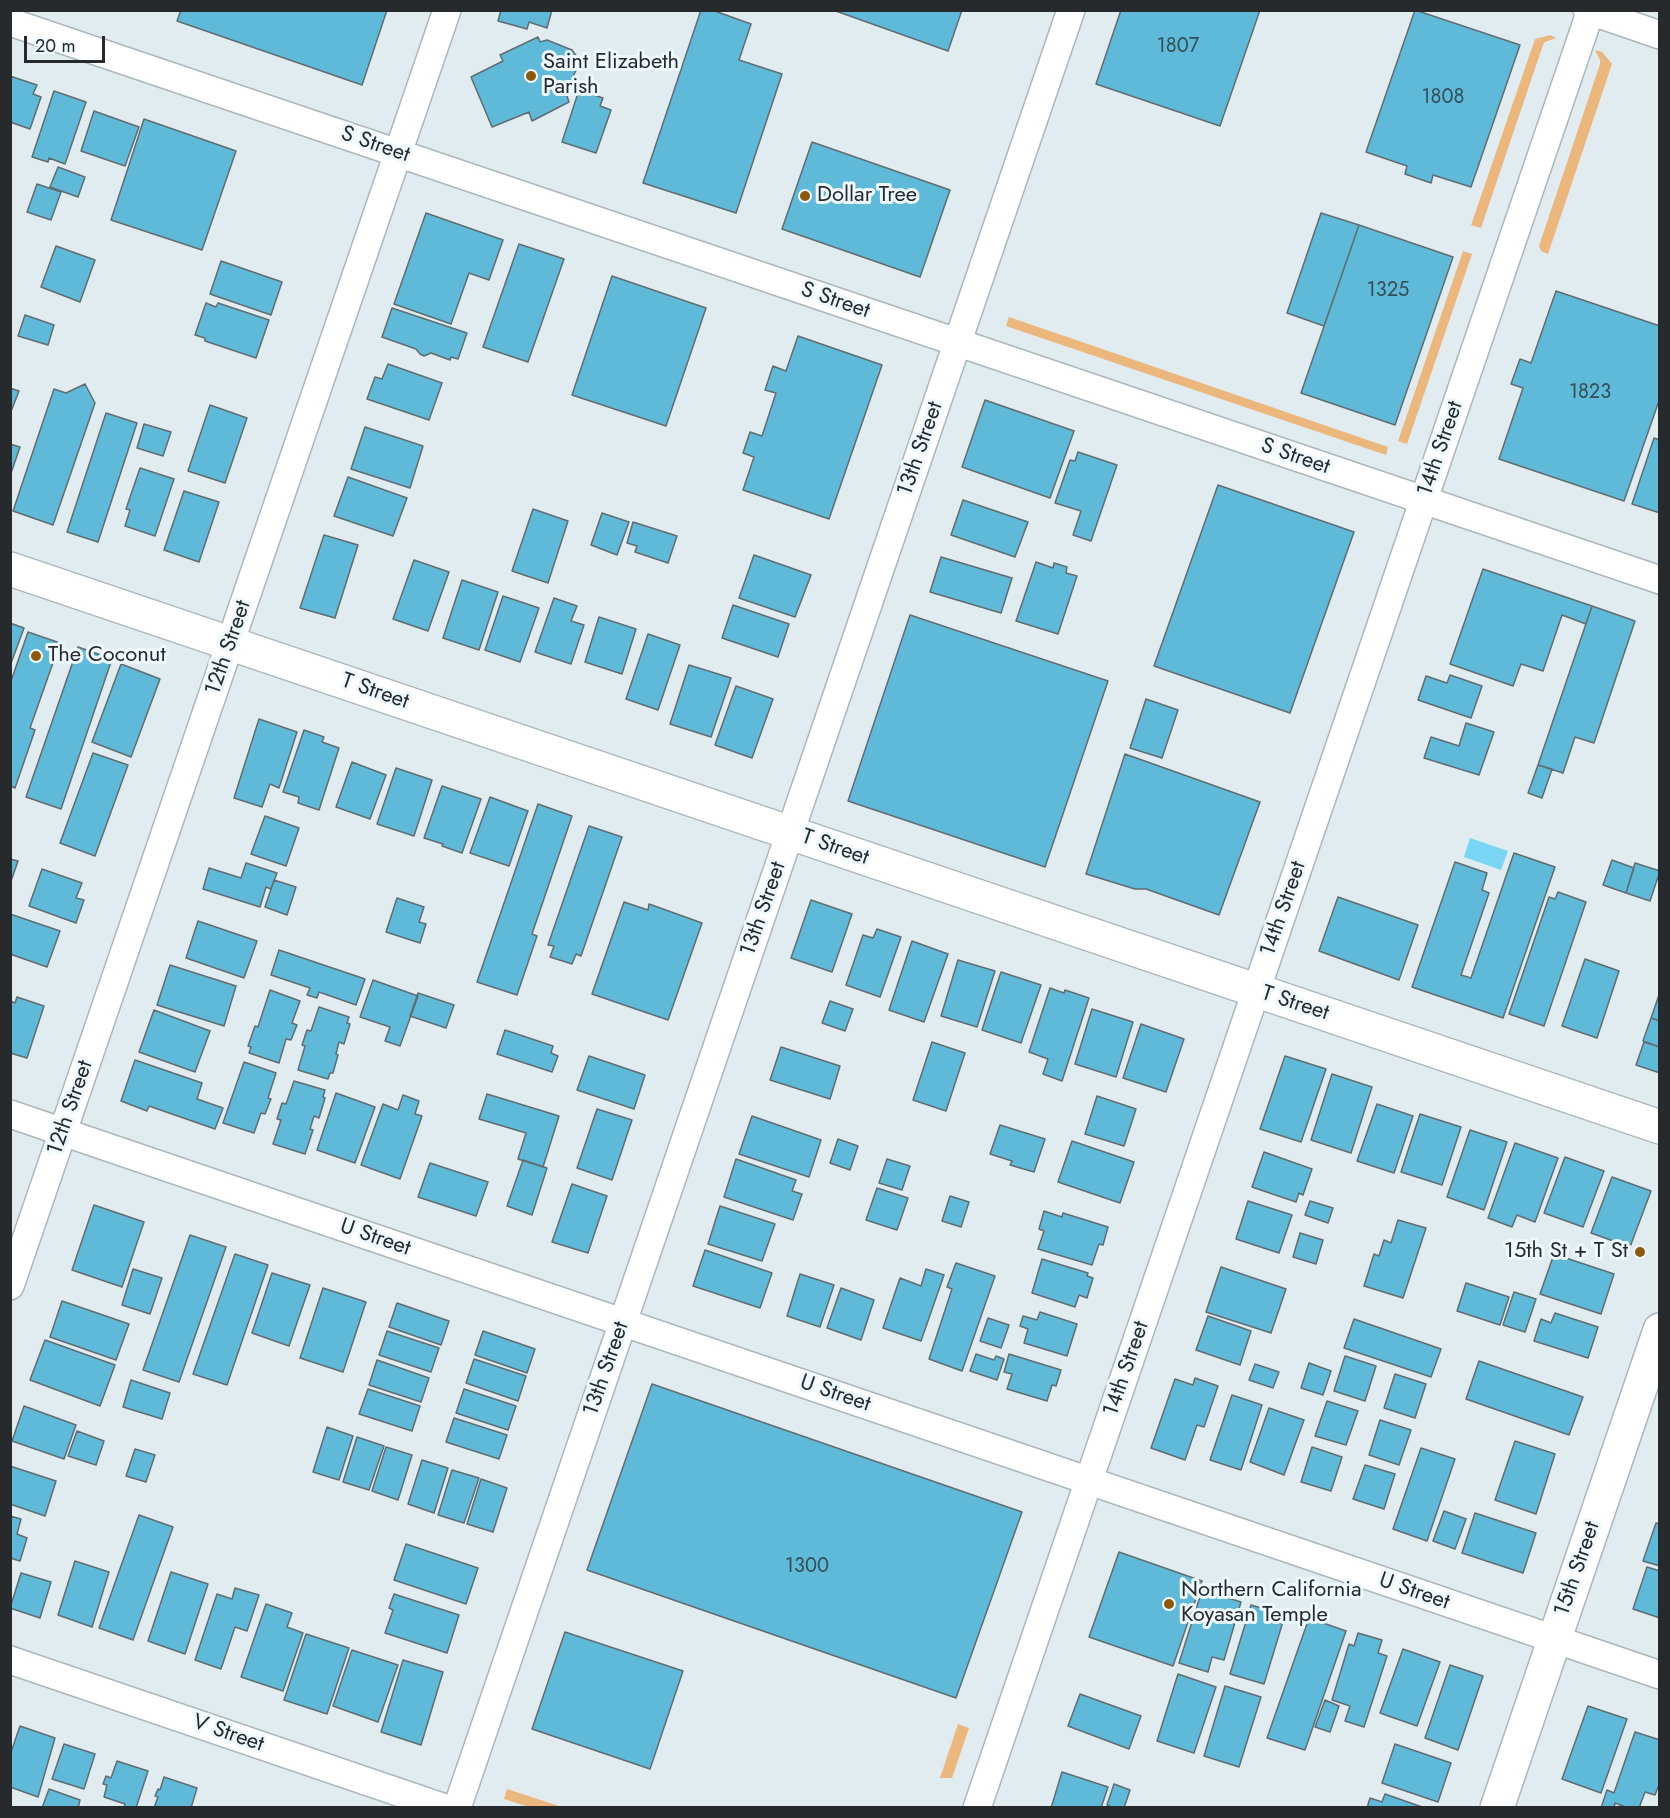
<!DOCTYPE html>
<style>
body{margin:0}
#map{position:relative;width:1670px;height:1818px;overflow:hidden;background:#e0ecf0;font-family:Jost,sans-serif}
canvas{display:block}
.frame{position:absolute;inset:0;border:12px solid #262a2c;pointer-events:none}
.scale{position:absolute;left:24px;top:36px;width:81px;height:27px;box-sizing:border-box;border:3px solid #262a2c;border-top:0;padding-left:8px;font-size:18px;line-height:21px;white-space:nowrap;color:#262a2c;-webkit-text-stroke:4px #edf9fe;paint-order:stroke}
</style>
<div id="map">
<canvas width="1670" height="1818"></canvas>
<div class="frame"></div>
<div class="scale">20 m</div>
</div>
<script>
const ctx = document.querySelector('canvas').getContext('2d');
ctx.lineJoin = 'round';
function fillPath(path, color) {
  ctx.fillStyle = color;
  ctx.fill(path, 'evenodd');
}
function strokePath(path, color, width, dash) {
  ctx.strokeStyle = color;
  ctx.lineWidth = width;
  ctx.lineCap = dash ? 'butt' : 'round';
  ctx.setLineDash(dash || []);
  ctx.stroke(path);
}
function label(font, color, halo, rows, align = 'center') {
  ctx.font = font + ' Jost,sans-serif';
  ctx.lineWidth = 6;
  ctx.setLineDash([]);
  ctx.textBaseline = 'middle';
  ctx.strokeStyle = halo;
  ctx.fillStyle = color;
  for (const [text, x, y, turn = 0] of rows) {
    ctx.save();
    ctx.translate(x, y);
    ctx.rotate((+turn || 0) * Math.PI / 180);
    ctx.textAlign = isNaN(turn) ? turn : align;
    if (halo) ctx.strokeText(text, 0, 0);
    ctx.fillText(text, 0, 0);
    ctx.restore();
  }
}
fillPath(new Path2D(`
 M1550,35L1556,38L1545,42L1543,45L1481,228L1471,225L1535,39Z
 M1595,50L1602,52L1612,64L1548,254L1541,251L1539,246L1600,64V60Z
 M1463,251L1472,254L1407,444L1398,441Z
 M1009,317L1388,447L1386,455L1006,326Z
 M958,1724L969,1728L952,1778H940Z
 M507,1789L562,1807H529L504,1799Z`), '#ecb77d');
fillPath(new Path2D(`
 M1470,838L1508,851L1501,870L1464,857Z`), '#7ad5f5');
const building = new Path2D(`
 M181,10H387L362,85L177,21Z
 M501,10H552L547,28L529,22L527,29L498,21Z
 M701,10H712L751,24L739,60L782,74L736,213L643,183Z
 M833,10H962L948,51Z
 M1121,10H1260L1220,126L1096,84Z
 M1415,10L1520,45L1471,187L1433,175L1431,183L1405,174L1407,166L1366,152Z
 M538,37L540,42L547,40L572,50L580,61L566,93L569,102L532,121L529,112L492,127L471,77L503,61L500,55Z
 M10,76L37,85L33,94L41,97L30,129L10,122Z
 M579,90L603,98L600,106L611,110L596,153L562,142Z
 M54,91L86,102L65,164L49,158L48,162L32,157Z
 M94,111L139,127L125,166L81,151Z
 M144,119L236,151L202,250L111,220Z
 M812,142L950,190L920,277L782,229Z
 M58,167L85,177L78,197L50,187Z
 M37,184L61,192L51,220L27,212Z
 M426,213L503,240L489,280L469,273L451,324L394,304Z
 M1321,213L1359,225L1324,326L1287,313Z
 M1359,225L1453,257L1395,425L1301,393Z
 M519,244L564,259L528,362L483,347Z
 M56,246L95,260L80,302L41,287Z
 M221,261L282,282L271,315L210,294Z
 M612,276L706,308L666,426L572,395Z
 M1556,291L1660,326V398L1624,501L1499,459L1523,388L1511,384L1520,359L1531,363Z
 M206,303L216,307L218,303L269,320L256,358L205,341V338L195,335Z
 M392,308L467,333L458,359L451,357L450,360L431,353L424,356L420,354L416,349L382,337Z
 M25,315L54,325L48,345L18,336Z
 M798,336L882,365L829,519L743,490L754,457L743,453L750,432L762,436L776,393L765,390L773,366L786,371Z
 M388,364L442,383L429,420L367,399L375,377L382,379Z
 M85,384L95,403L53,525L13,511L54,389L66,393Z
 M10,388L19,391L10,414Z
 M985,400L1074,431L1050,498L962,467Z
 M210,405L247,418L225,483L188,471Z
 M106,413L137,423L98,542L67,532Z
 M144,424L171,432L163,456L137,448Z
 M365,427L423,446L410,488L351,469Z
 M1654,438L1660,440V513L1632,504Z
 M10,444L20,447L10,476Z
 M1078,452L1117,465L1091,541L1073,535L1081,511L1055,503L1070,460L1075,461Z
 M140,468L174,479L155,536L125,526L130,510L126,509Z
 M348,477L407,498L393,536L334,516Z
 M1218,485L1354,532L1290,713L1154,666Z
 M184,491L219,502L199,562L164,550Z
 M963,500L1028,522L1015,557L951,535Z
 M533,509L568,521L548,583L512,571Z
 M602,513L629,522L617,555L591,545Z
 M633,522L677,536L668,563L635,552L637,546L627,543Z
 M324,535L358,545L335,618L300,608Z
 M754,555L811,575L795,617L739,598Z
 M941,557L1012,578L1001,613L930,592Z
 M414,560L449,572L428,631L393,619Z
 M1036,562L1053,568L1054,563L1067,567L1066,573L1077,576L1058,634L1016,621Z
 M1483,569L1592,606L1586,624L1562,615L1543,671L1521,664L1513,686L1450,664Z
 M462,580L498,592L479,650L443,638Z
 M503,596L539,608L520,662L485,650Z
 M554,598L577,606L571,621L584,625L571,664L535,652Z
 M733,605L789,624L778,657L722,638Z
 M1592,606L1635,621L1594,743L1575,737L1563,773L1538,765Z
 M910,615L1108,681L1045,867L848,801Z
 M599,617L636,629L622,674L585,662Z
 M10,623L24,628L10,666Z
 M28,632L60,643L30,728L35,730L15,788L10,786V684Z
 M648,634L680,645L658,710L626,699Z
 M78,647L112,659L61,809L26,797Z
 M121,664L160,679L131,757L92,742Z
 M689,665L731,678L711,737L670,724Z
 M1450,675L1482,686L1471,718L1418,700L1426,676L1447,683Z
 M736,686L773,699L752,758L715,745Z
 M1146,699L1178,710L1162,758L1130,748Z
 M259,719L297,732L279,788L270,784L262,807L234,798Z
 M1466,723L1494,732L1479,775L1424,758L1431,737L1459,746Z
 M304,730L324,737L322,742L339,748L319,810L298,803L299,797L283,792Z
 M93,753L128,765L95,856L60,843Z
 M1125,754L1260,802L1219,915L1146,889H1135L1086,874Z
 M352,762L386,775L370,819L336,807Z
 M1538,765L1552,769L1542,798L1528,793Z
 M396,768L432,780L414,836L377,824Z
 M442,786L481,799L462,853L442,846L443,844L424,838Z
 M490,797L528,811L509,866L470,853Z
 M538,804L572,816L532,934L537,936L517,995L477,982Z
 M265,816L299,828L286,866L251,854Z
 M589,826L622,837L581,956L576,954L572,964L550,957L554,946L548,945Z
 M1514,853L1555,867L1503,1018L1412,987L1455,862L1487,873L1482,890L1489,893L1461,975L1471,978Z
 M10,859L18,861L10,884Z
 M1612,860L1634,868L1626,893L1603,885Z
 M246,863L277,873L271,889L266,887L260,907L203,889L209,868L241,878Z
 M1635,863L1660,871L1650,901L1626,893Z
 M42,869L82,883L76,898L84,900L76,923L29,906Z
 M274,880L296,887L287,915L265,907Z
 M1558,892L1586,902L1544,1026L1509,1014L1549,897L1555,899Z
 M1338,897L1418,925L1399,980L1319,951Z
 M397,898L424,907L419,922L426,924L420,943L386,932Z
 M811,900L852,914L832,972L791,958Z
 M624,902L648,910L649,904L702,923L668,1020L592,994Z
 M10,914L60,931L47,967L10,954Z
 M198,921L257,941L244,978L186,958Z
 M877,929L901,937L880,997L846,985L863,935L873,938Z
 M912,941L948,954L924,1022L889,1010Z
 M279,950L365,979L356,1005L319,992L317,998L307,995L310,988L271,975Z
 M1585,959L1619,971L1597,1038L1562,1026Z
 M958,960L995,971L977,1027L941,1016Z
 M170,965L236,986L224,1026L157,1005Z
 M1001,972L1041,985L1021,1043L982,1030Z
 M373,980L418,996L400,1046L385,1041L390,1027L360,1017Z
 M1050,988L1064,993L1065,990L1089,998L1062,1081L1043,1074L1048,1059L1029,1052Z
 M270,990L300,1001L292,1023L297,1025L291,1040L286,1039L279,1063L249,1053L251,1047L248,1046L255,1026L258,1027Z
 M418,993L454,1005L446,1028L410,1016Z
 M1659,995H1660V1021L1651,1018Z
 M17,997L44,1006L27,1058L10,1053V1001L15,1003Z
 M830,1001L853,1009L845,1031L822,1023Z
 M319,1007L349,1017L347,1023L350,1024L344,1044L339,1042L336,1054L338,1055L333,1073H330L328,1079L298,1070L305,1046L302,1045L307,1030L311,1031Z
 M1092,1009L1133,1022L1116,1077L1075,1064Z
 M154,1010L210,1031L195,1072L139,1052Z
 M1651,1018L1660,1021V1047L1643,1041Z
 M1141,1024L1184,1039L1166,1092L1123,1078Z
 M505,1030L553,1046L551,1053L558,1056L552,1072L497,1054Z
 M932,1042L965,1053L946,1111L913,1100Z
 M1644,1042L1660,1047V1073L1636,1065Z
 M781,1047L840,1066L830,1099L770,1080Z
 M589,1056L645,1075L634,1109L577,1090Z
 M1285,1056L1326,1069L1301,1142L1260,1129Z
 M135,1060L202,1083L197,1099L223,1108L215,1129L149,1106L147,1111L121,1101Z
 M244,1062L276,1073L268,1098L271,1099L265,1114L261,1113L254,1133L223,1123Z
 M1332,1074L1372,1087L1351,1153L1311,1140Z
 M294,1081L325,1090L323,1097L325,1098L319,1118L314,1116L310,1129L313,1130L305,1154L273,1144L281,1120L277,1119L282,1103L286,1104Z
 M336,1093L375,1107L355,1163L317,1150Z
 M487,1094L559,1116L543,1167L518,1159L526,1133L479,1119Z
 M403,1095L419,1101L415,1114L422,1116L400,1179L361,1165L383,1104L398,1110Z
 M1097,1096L1136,1109L1124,1146L1085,1134Z
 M1377,1104L1413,1116L1394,1173L1357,1161Z
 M597,1109L632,1120L612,1180L577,1168Z
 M1420,1114L1461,1127L1442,1185L1401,1172Z
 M752,1116L821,1140L809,1177L739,1154Z
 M1000,1125L1045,1139L1034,1172L1010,1165L1012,1161L990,1154Z
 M1470,1130L1507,1142L1484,1210L1447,1197Z
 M838,1139L858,1146L850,1170L830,1163Z
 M1072,1141L1134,1162L1120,1203L1058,1182Z
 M1515,1143L1558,1158L1535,1222L1517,1215L1512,1227L1488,1218Z
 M1264,1152L1312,1169L1303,1195L1299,1193L1296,1202L1252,1187Z
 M1565,1157L1604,1171L1583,1227L1544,1213Z
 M736,1159L796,1180L792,1191L802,1194L793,1220L724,1197Z
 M887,1159L910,1166L902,1190L879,1183Z
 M523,1160L547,1168L532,1215L507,1206Z
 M430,1163L488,1182L476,1216L418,1197Z
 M1612,1177L1651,1191L1630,1247L1591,1233Z
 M572,1184L607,1196L588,1253L552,1242Z
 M877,1188L908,1198L897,1230L866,1220Z
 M950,1196L969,1202L961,1227L942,1221Z
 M1248,1201L1292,1215L1279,1253L1236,1239Z
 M1310,1201L1333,1208L1328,1223L1305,1215Z
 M94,1205L144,1222L122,1287L72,1270Z
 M720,1206L775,1224L762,1261L708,1244Z
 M1044,1211L1062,1217L1063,1213L1108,1227L1103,1245L1099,1244L1092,1265L1038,1249L1044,1231L1039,1229Z
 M1398,1220L1426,1228L1403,1298L1364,1286L1374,1254L1379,1256L1384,1240L1391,1243Z
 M1300,1233L1323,1240L1316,1264L1293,1257Z
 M190,1235L226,1247L179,1382L143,1370Z
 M705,1250L772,1273L760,1308L693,1286Z
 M235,1254L268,1265L227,1385L193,1374Z
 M1554,1254L1614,1274L1601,1314L1540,1294Z
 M1042,1259L1088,1273L1087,1276L1093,1278L1087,1298L1079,1295L1075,1307L1032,1293Z
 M956,1263L995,1276L962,1371L929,1359L952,1289L947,1287Z
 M1221,1267L1286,1289L1271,1333L1206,1312Z
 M133,1269L162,1278L150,1314L122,1305Z
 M926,1269L944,1275L921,1341L883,1328L900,1278L921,1286Z
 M272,1273L310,1285L289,1346L252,1333Z
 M800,1274L834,1285L820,1327L787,1316Z
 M1466,1283L1509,1297L1500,1325L1457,1311Z
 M323,1288L366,1302L343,1372L300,1358Z
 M841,1288L874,1300L861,1340L827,1328Z
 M1514,1292L1536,1299L1525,1332L1503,1325Z
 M62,1301L129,1324L116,1360L50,1337Z
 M397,1303L449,1321L441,1345L389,1327Z
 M1040,1312L1077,1324L1067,1356L1024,1343L1028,1329L1020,1326L1023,1316L1037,1320Z
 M1555,1313L1598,1327L1588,1358L1534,1341L1541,1319L1551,1323Z
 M1208,1316L1251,1331L1240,1365L1196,1350Z
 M988,1318L1009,1325L1001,1348L980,1341Z
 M1354,1319L1441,1349L1431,1377L1344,1348Z
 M387,1331L439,1348L431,1372L379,1355Z
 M483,1331L535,1349L527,1373L475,1355Z
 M45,1340L115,1365L100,1406L30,1380Z
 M976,1354L994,1360L996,1356L1004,1359L997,1380L970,1371Z
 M1009,1354L1061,1370L1056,1386L1052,1385L1047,1401L1007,1389L1012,1374L1004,1372Z
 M1345,1356L1376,1366L1365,1401L1334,1391Z
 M474,1359L526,1376L518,1401L466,1383Z
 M377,1360L429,1378L421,1402L369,1385Z
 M1479,1361L1583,1397L1569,1435L1466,1399Z
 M1309,1363L1331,1371L1323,1395L1301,1388Z
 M1255,1364L1279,1372L1273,1388L1249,1380Z
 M1395,1374L1426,1384L1415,1418L1384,1408Z
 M1195,1378L1218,1386L1204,1427L1197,1425L1185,1460L1151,1448L1175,1379L1193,1385Z
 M131,1380L170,1393L162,1419L123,1407Z
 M652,1384L1022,1512L956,1698L587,1570Z
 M368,1389L420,1406L412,1431L359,1414Z
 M464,1389L516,1406L508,1430L456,1413Z
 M1232,1395L1262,1405L1241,1470L1210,1460Z
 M1327,1401L1358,1411L1346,1445L1315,1436Z
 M24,1406L76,1425L64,1459L12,1441Z
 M1269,1408L1304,1420L1284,1475L1250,1462Z
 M454,1418L507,1435L499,1459L446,1442Z
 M1380,1420L1411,1430L1399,1465L1369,1455Z
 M327,1427L353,1436L339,1480L313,1472Z
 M77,1431L104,1441L96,1465L68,1456Z
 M357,1437L384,1446L369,1490L343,1482Z
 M1515,1441L1555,1454L1536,1514L1495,1500Z
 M386,1447L412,1455L398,1500L372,1491Z
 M1312,1447L1342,1457L1331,1491L1301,1482Z
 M1421,1448L1455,1459L1427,1541L1393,1529Z
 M135,1449L155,1455L146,1482L126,1476Z
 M422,1460L448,1468L434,1513L408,1504Z
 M1365,1465L1395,1474L1384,1509L1353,1499Z
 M10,1466L56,1481L45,1516L10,1504Z
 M452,1470L479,1478L464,1523L438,1515Z
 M481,1479L507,1488L493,1532L467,1524Z
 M1444,1511L1466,1519L1455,1549L1433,1541Z
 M1475,1513L1536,1533L1523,1573L1462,1553Z
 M139,1515L173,1527L133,1640L99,1628Z
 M10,1516L21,1519L17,1534L27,1538L20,1561L10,1558Z
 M1656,1523L1660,1524V1566L1643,1561Z
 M406,1544L478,1568L466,1604L394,1580Z
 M1119,1552L1202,1581L1173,1666L1089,1637Z
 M75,1561L109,1572L92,1627L58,1615Z
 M1647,1567L1660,1571V1618L1633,1609Z
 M171,1572L208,1584L185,1654L148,1641Z
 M21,1573L51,1582L40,1618L10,1608Z
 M235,1588L259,1595L247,1631L235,1627L221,1669L195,1660L217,1594L232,1599Z
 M1202,1590L1241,1602L1224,1660L1212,1657L1208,1672L1179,1663Z
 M394,1594L459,1615L447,1653L385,1633L393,1610L389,1608Z
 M266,1604L292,1613L287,1627L303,1633L283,1691L241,1677Z
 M1251,1605L1285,1615L1264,1684L1230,1674Z
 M1309,1618L1346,1631L1305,1750L1267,1738Z
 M565,1632L683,1671L650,1769L532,1729Z
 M1358,1633L1382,1640L1378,1653L1387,1656L1364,1727L1345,1721L1350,1706L1332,1700L1349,1644L1354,1646Z
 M306,1634L349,1648L327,1714L284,1700Z
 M1403,1649L1440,1662L1417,1726L1380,1713Z
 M352,1650L398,1665L378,1722L333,1706Z
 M403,1660L443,1672L421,1745L381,1732Z
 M1450,1665L1483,1676L1458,1750L1425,1738Z
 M1178,1674L1216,1687L1194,1753L1157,1741Z
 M1225,1686L1261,1697L1239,1767L1204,1756Z
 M1080,1694L1141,1716L1129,1749L1068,1726Z
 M1325,1700L1339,1706L1330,1732L1315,1727Z
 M1588,1706L1627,1719L1601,1793L1562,1779Z
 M20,1726L55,1738L38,1797L10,1787V1755Z
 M1635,1732L1660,1740V1782L1655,1795L1645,1792L1639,1808H1628L1615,1803L1614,1808H1601L1607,1790L1614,1793Z
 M64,1744L95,1754L84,1789L52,1779Z
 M1395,1744L1451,1763L1438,1802L1382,1783Z
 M117,1761L148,1771L136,1808H124L125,1804L104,1797L107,1785L103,1784L106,1776L111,1778Z
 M1062,1772L1108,1787L1101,1808H1051Z
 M164,1777L197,1788L191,1808H154L158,1797L155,1796L158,1789L160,1790Z
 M1114,1784L1130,1790L1124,1808H1114L1107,1805Z
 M49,1789L80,1800L78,1808H42Z
 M1385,1794L1425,1808H1367L1370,1798L1382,1802Z`);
fillPath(building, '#5ebad8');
strokePath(building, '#616c70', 1.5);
const street = new Path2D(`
 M1587,10L1660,35
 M10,22L1660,580
 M10,1114L1660,1675
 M10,1286L447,10
 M10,1660L445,1808
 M457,1808L1071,10
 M977,1808L1591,10`);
const secondary = new Path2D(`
 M10,569L1660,1127`);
const primary = new Path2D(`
 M1497,1808L1660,1330`);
strokePath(street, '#acb7bc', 30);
strokePath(secondary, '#acb7bc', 36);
strokePath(primary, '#acb7bc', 36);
strokePath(street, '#fff', 27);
strokePath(secondary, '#fff', 33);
strokePath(primary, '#fff', 33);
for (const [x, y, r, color] of [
 [531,76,6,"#8d5808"],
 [805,196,6,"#8d5808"],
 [36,656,6,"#8d5808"],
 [1640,1252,6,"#8d5808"],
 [1169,1604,6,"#8d5808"]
]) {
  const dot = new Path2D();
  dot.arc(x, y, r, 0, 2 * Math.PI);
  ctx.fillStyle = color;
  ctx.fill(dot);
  strokePath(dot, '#edf9fe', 2);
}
label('20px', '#344e57', null, [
 ["1807",1178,47],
 ["1808",1443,98],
 ["1325",1388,291],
 ["1823",1590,393],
 ["1300",807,1567]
]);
label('22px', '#262a2c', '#edf9fe', [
 ["Saint Elizabeth",543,63],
 ["Parish",543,88],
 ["Dollar Tree",817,196],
 ["The Coconut",48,656],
 ["15th St + T St",1628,1252,"right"],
 ["Northern California",1181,1591],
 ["Koyasan Temple",1181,1616]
], 'left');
label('22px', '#262a2c', '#edf9fe', [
 ["S Street",375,145,19],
 ["S Street",835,301,19],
 ["13th Street",921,449,-71],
 ["14th Street",1441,449,-71],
 ["S Street",1295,457,19],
 ["12th Street",229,648,-71],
 ["T Street",375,692,19],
 ["T Street",835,848,19],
 ["13th Street",764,909,-71],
 ["14th Street",1284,909,-71],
 ["T Street",1295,1004,18],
 ["12th Street",71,1108,-71],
 ["U Street",375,1238,19],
 ["13th Street",607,1369,-71],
 ["14th Street",1127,1369,-71],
 ["U Street",835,1394,19],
 ["15th Street",1578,1569,-71],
 ["U Street",1414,1592,19],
 ["V Street",228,1734,19]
]);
</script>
